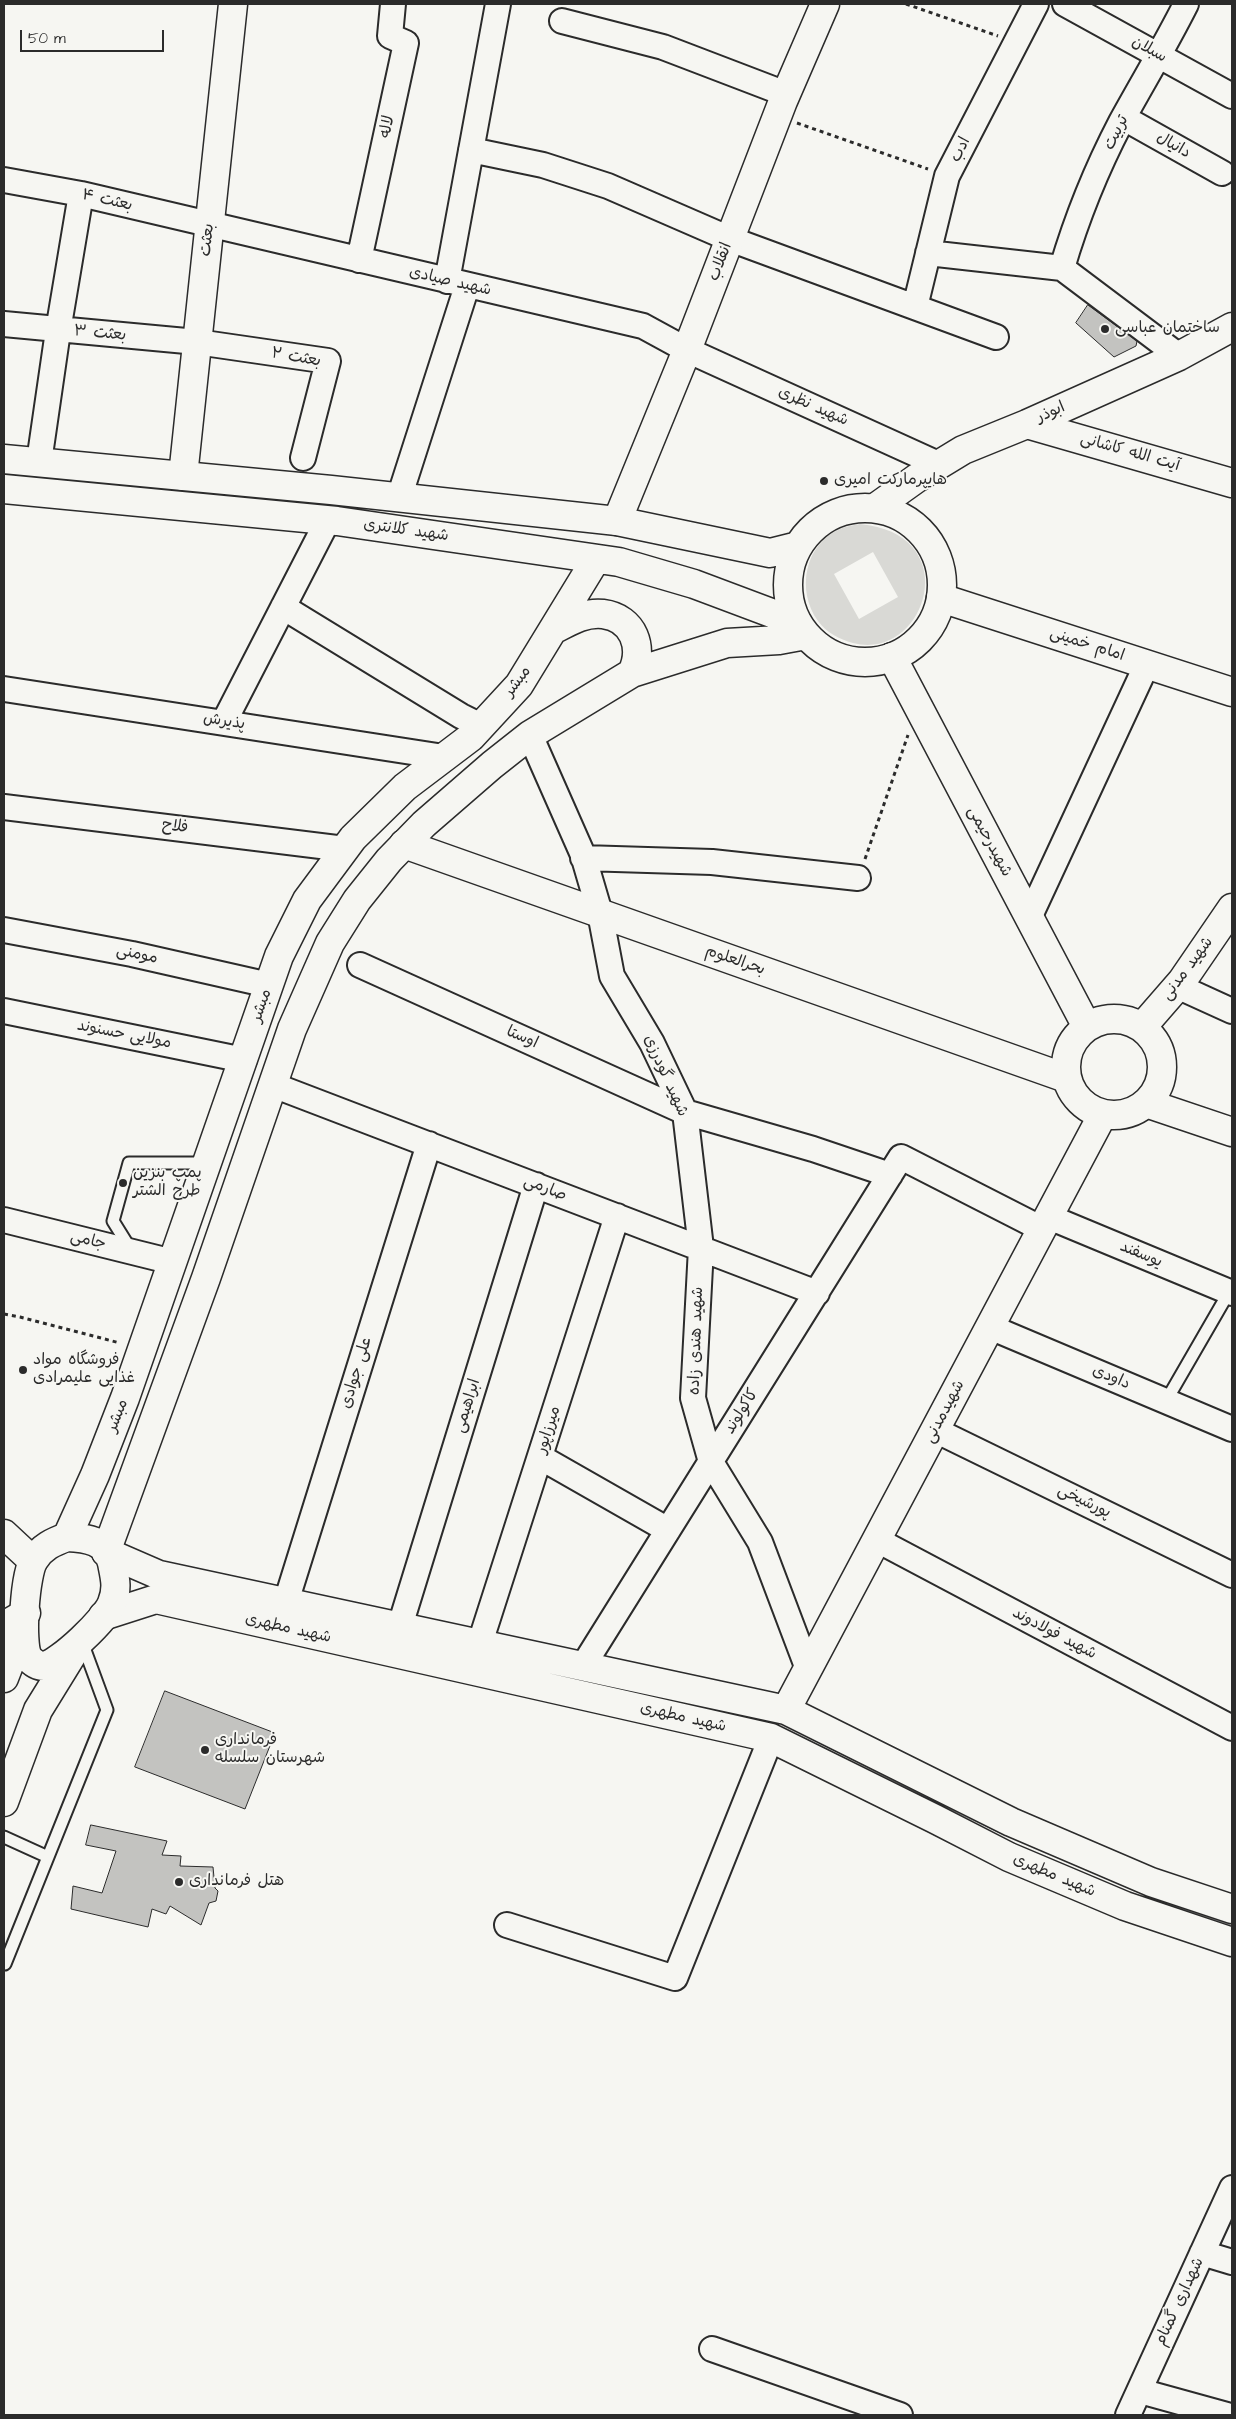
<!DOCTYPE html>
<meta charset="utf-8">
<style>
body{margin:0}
#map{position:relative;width:1236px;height:2419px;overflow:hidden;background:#f6f6f2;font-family:"Architects Daughter",sans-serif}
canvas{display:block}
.frame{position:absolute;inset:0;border:5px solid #2b2b2b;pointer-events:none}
.scale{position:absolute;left:20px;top:30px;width:144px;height:22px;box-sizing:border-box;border:2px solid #2b2b2b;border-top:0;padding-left:6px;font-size:15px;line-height:18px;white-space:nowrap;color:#2b2b2b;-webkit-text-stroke:4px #f6f6f2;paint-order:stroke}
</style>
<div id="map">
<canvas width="1236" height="2419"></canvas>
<div class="frame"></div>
<div class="scale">50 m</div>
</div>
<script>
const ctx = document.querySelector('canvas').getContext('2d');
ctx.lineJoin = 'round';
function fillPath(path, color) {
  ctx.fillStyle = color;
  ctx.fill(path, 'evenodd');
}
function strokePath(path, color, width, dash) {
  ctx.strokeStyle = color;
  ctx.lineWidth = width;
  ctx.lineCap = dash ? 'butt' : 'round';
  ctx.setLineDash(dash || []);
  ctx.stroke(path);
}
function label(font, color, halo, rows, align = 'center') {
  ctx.font = font + ' "Architects Daughter","Playpen Sans Arabic",sans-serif';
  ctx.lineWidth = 4;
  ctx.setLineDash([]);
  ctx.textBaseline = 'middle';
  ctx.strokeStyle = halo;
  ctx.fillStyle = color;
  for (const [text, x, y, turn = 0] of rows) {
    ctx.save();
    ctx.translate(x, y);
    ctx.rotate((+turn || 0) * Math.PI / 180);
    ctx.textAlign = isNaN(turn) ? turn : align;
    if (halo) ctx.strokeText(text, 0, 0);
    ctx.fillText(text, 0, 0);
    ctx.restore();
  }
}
fillPath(new Path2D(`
 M860,524C967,534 926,662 853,643C839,639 827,633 818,621C796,591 804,543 842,528C848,526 854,525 860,524ZM873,552L898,597L859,619L834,574Z`), '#d9d9d5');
const building = new Path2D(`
 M1088,305L1137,341L1136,346L1114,357L1076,323Z
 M165,1691L275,1733L245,1809L135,1767Z
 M91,1825L167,1841L162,1855L181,1856L180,1866L213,1867L215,1888L218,1891L216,1901L209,1903L201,1925L170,1906L166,1914L152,1909L148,1927L71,1909L73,1886L102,1893L116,1851L86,1845Z`);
fillPath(building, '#c3c3c0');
strokePath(building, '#2b2b2b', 1);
const service = new Path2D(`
 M131,1250L113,1221L129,1163H206
 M1166,1401L1229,1292
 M4,1837L48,1857
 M5,1964L107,1710L82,1642`);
const minor = new Path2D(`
 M1065,4L1232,96
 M562,21L663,47L786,94
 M1124,118L1222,173
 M471,150L543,165L608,186L730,239L996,337
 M4,180L81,194L643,326L687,350L938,464
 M928,253L1062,268
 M359,260L406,43L390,36L393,4
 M1062,268C1077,217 1097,168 1121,122C1143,82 1166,44 1186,4
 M1062,268L1179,356
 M447,281L498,4
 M915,307L947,176L1036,4
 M4,324L197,342L328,361L303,458
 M39,462L58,331L81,194
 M399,498L467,286
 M283,607L461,716L481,726
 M4,689L444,757
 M224,722L328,520
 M530,735L583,855L600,913L612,976L652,1043L685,1112L701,1248L693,1398L711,1462L760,1542L808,1669
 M4,807L345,849
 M583,858L712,862L858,878
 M1029,918L1147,664
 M4,930L132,954L269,985
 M360,965L685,1112L813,1149L890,1175
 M1177,986L1232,1011
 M4,1011L244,1060
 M273,1085L817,1293
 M1049,1217L1232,1293
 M4,1220L173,1262
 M990,1327L1232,1429
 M935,1430L1232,1575
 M540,1457L668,1530
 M877,1540L1232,1728
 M286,1602L429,1144
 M400,1626L536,1185
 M480,1643L617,1216
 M583,1666L901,1157L1042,1229
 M507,1925L675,1978L771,1738
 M1202,2253L1232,2262
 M712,2349L900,2415
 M1140,2391L1227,2415
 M1128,2415L1232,2188`);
const tertiary = new Path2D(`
 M183,476L233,4
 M617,521L687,350L783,101L825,4
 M404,844L1066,1078
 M4,1534L33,1561
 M4,1626L26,1613`);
const secondary = new Path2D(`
 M1027,424L1232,483
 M875,508L917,478L963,450L1027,424L1179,356L1232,327
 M941,598L1232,692
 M892,657L1087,1027
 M1066 1067a48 48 0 1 1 96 0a48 48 0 1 1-96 0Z
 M1142,1027L1182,981L1232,908
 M1146,1103L1232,1132
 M106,1552L159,1575L786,1710L1011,1822L1151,1882L1232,1909
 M103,1616L156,1599L771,1738L935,1819L1009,1857L1125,1906L1232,1942
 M786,1710L1103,1114`);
const primary = new Path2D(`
 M4,459L331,490L617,521L770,553L798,546
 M4,489L337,521L619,562L694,584L798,623
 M788 585a77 77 0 1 1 154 0a77 77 0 1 1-154 0Z
 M555,629C570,621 585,612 603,614C634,618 644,648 632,673
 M67,1537L95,1475L125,1398L279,956L307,900L353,838L405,787L471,737L519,685L596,559
 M67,1537C86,1538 107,1540 112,1563C115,1578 118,1588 112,1603C107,1618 59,1664 44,1666C37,1666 32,1662 28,1657C20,1643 25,1573 34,1560C42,1547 53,1542 67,1537Z
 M106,1552L206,1278L292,1029L330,943L357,900L389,860L424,824L492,765L530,735L632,673L727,643L779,640L806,635
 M4,1678L23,1629
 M4,1802L38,1710L75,1650`);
strokePath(service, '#2b2b2b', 15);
strokePath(minor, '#2b2b2b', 28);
strokePath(tertiary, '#2b2b2b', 31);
strokePath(secondary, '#2b2b2b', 31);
strokePath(primary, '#2b2b2b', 31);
strokePath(new Path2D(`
 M906,4L998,36
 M797,123L928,169
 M865,859L908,735
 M4,1314L20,1317L120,1343`), '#2b2b2b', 3, [4, 4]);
strokePath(service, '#f6f6f2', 11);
strokePath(minor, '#f6f6f2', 24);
strokePath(tertiary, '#f6f6f2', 28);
strokePath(secondary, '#f6f6f2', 28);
strokePath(primary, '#f6f6f2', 28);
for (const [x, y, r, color] of [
 [1105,329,5,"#2b2b2b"],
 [824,481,5,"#2b2b2b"],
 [123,1183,5,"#2b2b2b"],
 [23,1370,5,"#2b2b2b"],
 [205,1750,5,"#2b2b2b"],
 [179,1882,5,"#2b2b2b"]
]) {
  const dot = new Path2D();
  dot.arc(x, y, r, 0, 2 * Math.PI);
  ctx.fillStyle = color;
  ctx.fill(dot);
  strokePath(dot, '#f6f6f2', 2);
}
label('16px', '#2b2b2b', '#f6f6f2', [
 ["سبلان",1149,50,29],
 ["لاله",388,127,-78],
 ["تربیت",1117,133,-64],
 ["دانیال",1173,146,29],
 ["ادب",961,150,-63],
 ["بعثت ۴",107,201,13],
 ["بعثت",208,240,-84],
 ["انقلاب",721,262,-69],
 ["شهید صیادی",450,282,13],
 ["بعثت ۳",100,334,5],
 ["بعثت ۲",296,358,10],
 ["شهید نظری",813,407,24],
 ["ابوذر",1051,413,-24],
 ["آیت الله کاشانی",1130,453,16],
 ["شهید کلانتری",406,531,8],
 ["امام خمینی",1087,645,18],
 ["مبشر",518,682,-53],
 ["پذیرش",224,722,9],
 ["فلاح",175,827,7],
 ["شهیدرحیمی",989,842,62],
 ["مومنی",137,955,12],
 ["بحرالعلوم",735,961,19],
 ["شهید مدنی",1188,969,-53],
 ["مبشر",262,1006,-71],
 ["مولایی حسنوند",124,1035,11],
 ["اوستا",522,1038,24],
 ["شهید گودرزی",665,1076,66],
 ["صارمی",545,1189,21],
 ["جامی",88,1241,14],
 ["یوسفند",1141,1255,23],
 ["شهید هندی زاده",697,1341,-88],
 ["علی جوادی",357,1373,-73],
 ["داودی",1111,1378,23],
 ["ابراهیمی",468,1406,-73],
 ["کاکولوند",742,1412,-58],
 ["شهیدمدنی",945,1412,-62],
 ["مبشر",118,1416,-69],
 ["میرزاپور",549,1430,-72],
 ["پورشیخی",1084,1502,26],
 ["شهید مطهری",288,1629,13],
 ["شهید فولادوند",1054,1634,28],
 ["شهید مطهری",683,1718,13],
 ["شهید مطهری",1054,1876,23],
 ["شهداری گمنام",1180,2302,-65]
]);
label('16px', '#2b2b2b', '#f6f6f2', [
 ["ساختمان عباسی",1115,329],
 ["هایپرمارکت امیری",834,481],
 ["پمپ بنزین",133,1174],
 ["طرح الشتر",133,1192],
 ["فروشگاه مواد",33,1361],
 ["غذایی علیمرادی",33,1379],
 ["فرمانداری",215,1741],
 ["شهرستان سلسله",215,1759],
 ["هتل فرمانداری",189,1882]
], 'left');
</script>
